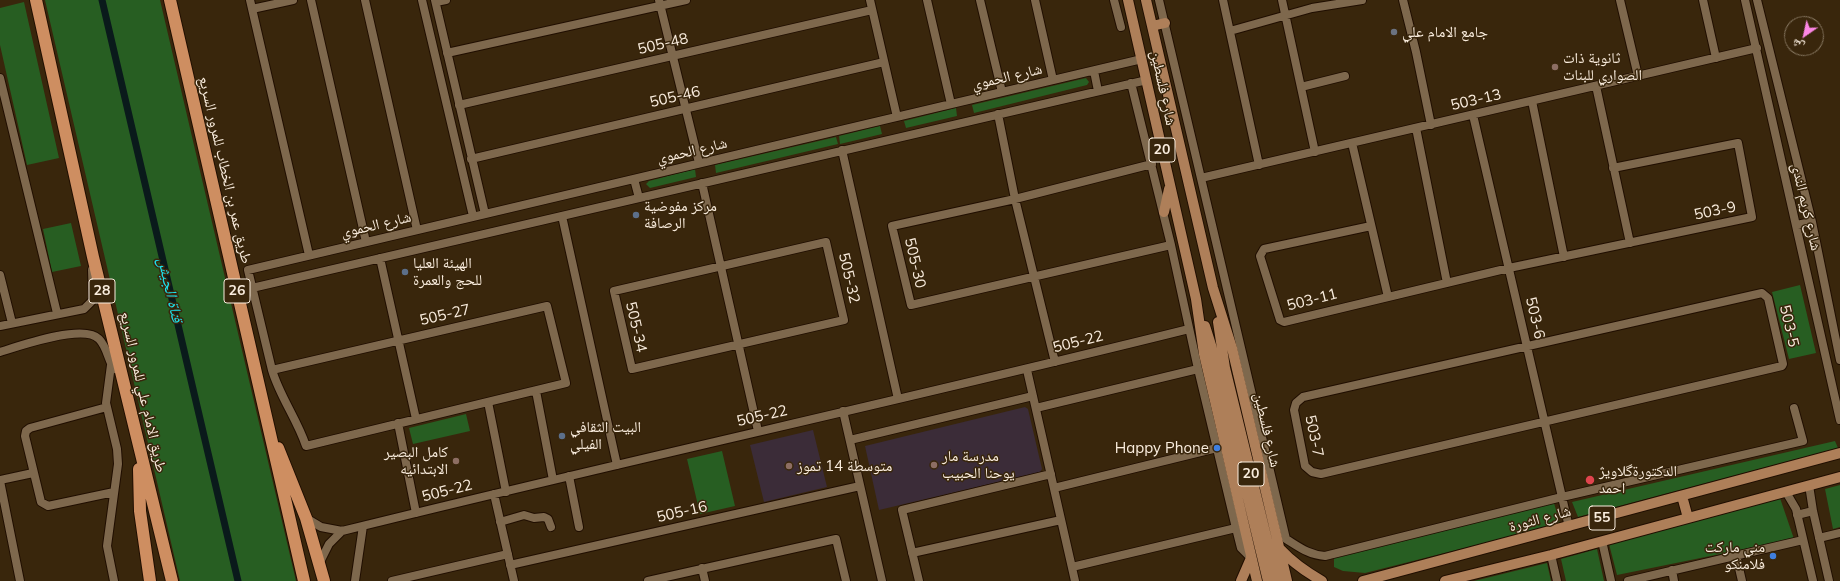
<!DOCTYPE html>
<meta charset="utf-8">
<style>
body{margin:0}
#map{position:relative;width:1840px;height:581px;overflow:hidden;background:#39260c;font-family:Mulish,"Noto Naskh Arabic",sans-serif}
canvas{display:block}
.north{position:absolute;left:1784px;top:16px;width:40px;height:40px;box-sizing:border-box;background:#39260c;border:1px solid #867660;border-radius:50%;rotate:214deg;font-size:11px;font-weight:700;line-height:16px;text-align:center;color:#faedde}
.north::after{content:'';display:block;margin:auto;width:14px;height:18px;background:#fc86e4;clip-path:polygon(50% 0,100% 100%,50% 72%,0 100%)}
</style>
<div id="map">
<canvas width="1840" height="581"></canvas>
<div class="north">ش</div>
</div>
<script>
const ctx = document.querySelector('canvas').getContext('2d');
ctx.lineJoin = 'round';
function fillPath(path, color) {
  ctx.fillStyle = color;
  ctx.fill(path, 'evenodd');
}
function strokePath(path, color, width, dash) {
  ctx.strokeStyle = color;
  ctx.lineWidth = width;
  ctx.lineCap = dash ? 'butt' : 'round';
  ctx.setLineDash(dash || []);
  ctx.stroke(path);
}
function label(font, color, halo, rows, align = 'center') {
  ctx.font = font + ' Mulish,"Noto Naskh Arabic",sans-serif';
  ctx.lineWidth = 3;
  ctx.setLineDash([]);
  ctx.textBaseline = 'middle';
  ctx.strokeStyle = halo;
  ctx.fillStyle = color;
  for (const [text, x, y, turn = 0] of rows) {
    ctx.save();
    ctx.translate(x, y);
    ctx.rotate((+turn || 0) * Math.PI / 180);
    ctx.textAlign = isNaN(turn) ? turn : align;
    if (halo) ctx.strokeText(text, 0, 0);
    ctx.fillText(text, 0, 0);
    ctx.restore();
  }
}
fillPath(new Path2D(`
 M1025,407L1028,409L1042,469L1040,472L879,510L865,446Z
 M813,430L827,487L764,502L750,445Z`), '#3b2c38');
fillPath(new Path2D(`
 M45,0H160L296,581H180Z
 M24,2L59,158L27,165L0,45V8Z
 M1086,78L1089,82L1087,85L974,113L972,105Z
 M956,108L957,116L906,128L904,121Z
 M880,126L882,134L840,144L839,136Z
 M836,137L838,144L716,173L715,165Z
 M695,169L696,177L650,188L646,184L649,181Z
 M71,223L81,266L52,272L43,229Z
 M1800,285L1816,353L1789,359L1772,292Z
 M466,414L470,431L413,444L409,428Z
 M1835,441L1838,448L1578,517L1572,502Z
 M722,451L735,506L700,514L687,459Z
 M1840,485V527L1833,529L1825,489Z
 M1780,498L1794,539L1617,575L1609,544Z
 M1554,503L1560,524L1365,573L1343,571L1334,567V557Z
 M1597,549L1604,581H1566L1561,559Z
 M1547,563L1551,581H1474Z`), '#275e22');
strokePath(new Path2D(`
 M102,0L238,581`), '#0a1a1b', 7);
const minor = new Path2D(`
 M250,0L309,255
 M311,0L366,242
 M365,0L417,230
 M422,0L473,216
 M435,0L485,214
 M659,0L699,163
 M870,0L897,117
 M927,0L951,104
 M980,0L1002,92
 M1035,0L1053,80
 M1114,0L1121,27
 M1159,0L1286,539C1299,547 1309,555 1325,556L1562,497L1803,441L1794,408
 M1223,0L1259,165
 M1282,0L1315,152
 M1403,0L1416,52L1431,125
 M1620,0L1638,76
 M1703,0L1716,58
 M1745,0L1840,420
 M1757,0L1812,222L1840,360
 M436,2L446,0
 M252,9L293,0
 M1230,31L1312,8L1362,0
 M447,53L686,0
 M1094,71L1098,91
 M0,78L57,313
 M1131,83L1171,245L1198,369L1236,528L1241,548L1251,558
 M1596,86L1630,243
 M1301,87L1345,76
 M1532,101L1564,257
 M459,105L872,10
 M998,114L1015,199L1055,362
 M1473,115L1569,527
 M1416,128L1447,283
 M1352,143L1388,297
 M842,150L898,399
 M471,159L884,62
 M1152,164L1015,199L892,226L911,305L1171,245
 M1201,178L1757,48
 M634,179L639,198
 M702,183L758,431
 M562,216L617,465
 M1796,225L1812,222
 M1371,226L1264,249L1260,256L1280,320L1284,322L1509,268L1752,217L1738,143L1613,168
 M826,242L844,320L632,369L614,291Z
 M380,258L416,419
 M0,275L12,323
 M252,288L1147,80
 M1762,293L1768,298L1783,364L1782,366L1321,474L1312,472L1305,466L1294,410L1296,403L1303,397Z
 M0,326L84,309L93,300L92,270
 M0,352C19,346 84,323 99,339C107,347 108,360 114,369
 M111,365L106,403L117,449L118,464L107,546L114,581
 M272,370L547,306L566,383L306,446C297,419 280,397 272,370L248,270L1142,59
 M1027,370L1075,581
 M536,391L553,480
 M488,402L506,492
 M107,407L30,428L26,431L25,436L41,502L48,506L114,492
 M1036,408L1198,369
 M843,411L882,581
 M398,423L416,513
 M850,440L1033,396
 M569,476L579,527
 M0,480L33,473
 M0,481L20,581
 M1809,485L1813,511L1829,581
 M1054,488L1217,448
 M1786,492L1796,509L1813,581
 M494,494L514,581
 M1797,515L1813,511
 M306,518L321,527L342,531C624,461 908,399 1189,329
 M500,522L524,515L534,518L544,517L548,519L551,527
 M1819,538L1840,533
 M1602,541L1611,581
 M912,553L1061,520
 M1551,555L1557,581
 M1736,555L1742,581
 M319,564L329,544L342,531
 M510,565L860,486
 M1072,567L1236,528
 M702,568L705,581
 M1672,570L1674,581
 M355,581L363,526
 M392,581L508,554
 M648,581L836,539L846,581
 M919,581L902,510L1051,474
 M1628,581L1803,540`);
const major = new Path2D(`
 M1128,0L1196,299L1204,354L1257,581
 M1146,0L1213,288L1232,348L1287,581
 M1152,26L1165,23
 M1164,212L1169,189
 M1218,322L1225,368L1277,581
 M1205,326L1211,345L1268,581
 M1682,496L1688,518
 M1280,549C1293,563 1306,572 1322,581
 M1241,581L1251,558
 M1363,581L1840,453
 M1445,581L1551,555L1840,477`);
const highway = new Path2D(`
 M36,0L93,257L172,581
 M170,0L304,581
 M278,448L306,518L324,581
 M139,469L140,511L150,581`);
strokePath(minor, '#200e00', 10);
strokePath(major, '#200e00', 12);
strokePath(highway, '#200e00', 14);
strokePath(minor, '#7e684d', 8);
strokePath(major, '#ae7f59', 10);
strokePath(highway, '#ce8e61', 12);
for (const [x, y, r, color] of [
 [1394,32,4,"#6b7280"],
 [1555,67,4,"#8d6e63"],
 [636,215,4,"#5c6f8a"],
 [405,272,4,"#5c6f8a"],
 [562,436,4,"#5c6f8a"],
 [1217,448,4,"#3f7fe0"],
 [456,461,4,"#8d6e63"],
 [934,465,4,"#8d6e63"],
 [789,466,4,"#8d6e63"],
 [1590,480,5,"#e0444e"],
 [1773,556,4,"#3f7fe0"]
]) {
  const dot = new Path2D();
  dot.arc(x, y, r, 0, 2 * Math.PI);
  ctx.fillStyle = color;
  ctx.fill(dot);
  strokePath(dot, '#39260c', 1.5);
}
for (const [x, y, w] of [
 [1162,150,26],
 [102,291,26],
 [237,291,26],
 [1251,474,26],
 [1602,518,26]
]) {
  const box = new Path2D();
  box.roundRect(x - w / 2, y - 12, w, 24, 3);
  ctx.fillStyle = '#39260c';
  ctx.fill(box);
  strokePath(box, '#faedde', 1);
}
label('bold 14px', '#faedde', null, [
 ["20",1162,150],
 ["28",102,291],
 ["26",237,291],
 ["20",1251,474],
 ["55",1602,518]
]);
label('15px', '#faedde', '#39260c', [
 ["جامع الامام علي",1402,32],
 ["ثانوية ذات",1563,58],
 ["الصواري للبنات",1563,75],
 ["مركز مفوضية",644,206],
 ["الرصافة",644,223],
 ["الهيئة العليا",413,263],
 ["للحج والعمرة",413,280],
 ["البيت الثقافي",570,427],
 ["الفيلي",570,444],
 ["Happy Phone",1209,448,"right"],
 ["كامل البصير",448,452,"right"],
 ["الابتدائيه",448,469,"right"],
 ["مدرسة مار",942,456],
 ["يوحنا الحبيب",942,473],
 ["متوسطة 14 تموز",797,466],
 ["الدكتورةگلاويژ",1599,471],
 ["احمد",1599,488],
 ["مني ماركت",1765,547,"right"],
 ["فلامنكو",1765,564,"right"]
], 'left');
label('15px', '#faedde', '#39260c', [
 ["505-48",663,44,-13],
 ["شارع الحموي",1007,77,-13],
 ["شارع فلسطين",1163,88,78],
 ["505-46",675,97,-13],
 ["503-13",1476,100,-13],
 ["شارع الحموي",692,151,-13],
 ["طريق عمر بن الخطاب للمرور السريع",225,170,77],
 ["شارع كريم الندى",1806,207,77],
 ["503-9",1715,211,-12],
 ["شارع الحموي",376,225,-13],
 ["505-30",915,263,77],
 ["505-32",849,278,77],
 ["503-11",1312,300,-14],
 ["505-27",445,315,-13],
 ["503-6",1535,318,77],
 ["503-5",1789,326,77],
 ["505-34",636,327,77],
 ["505-22",1078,342,-14],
 ["طريق الامام علي للمرور السريع",143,392,77],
 ["505-22",762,416,-13],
 ["شارع فلسطين",1267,430,77],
 ["503-7",1314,436,78],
 ["505-22",447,491,-14],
 ["505-16",682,512,-13],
 ["شارع الثورة",1540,519,-15]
]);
label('italic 16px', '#1ce3ee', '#39260c', [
 ["قناة الجيش",170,290,77]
]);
</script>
